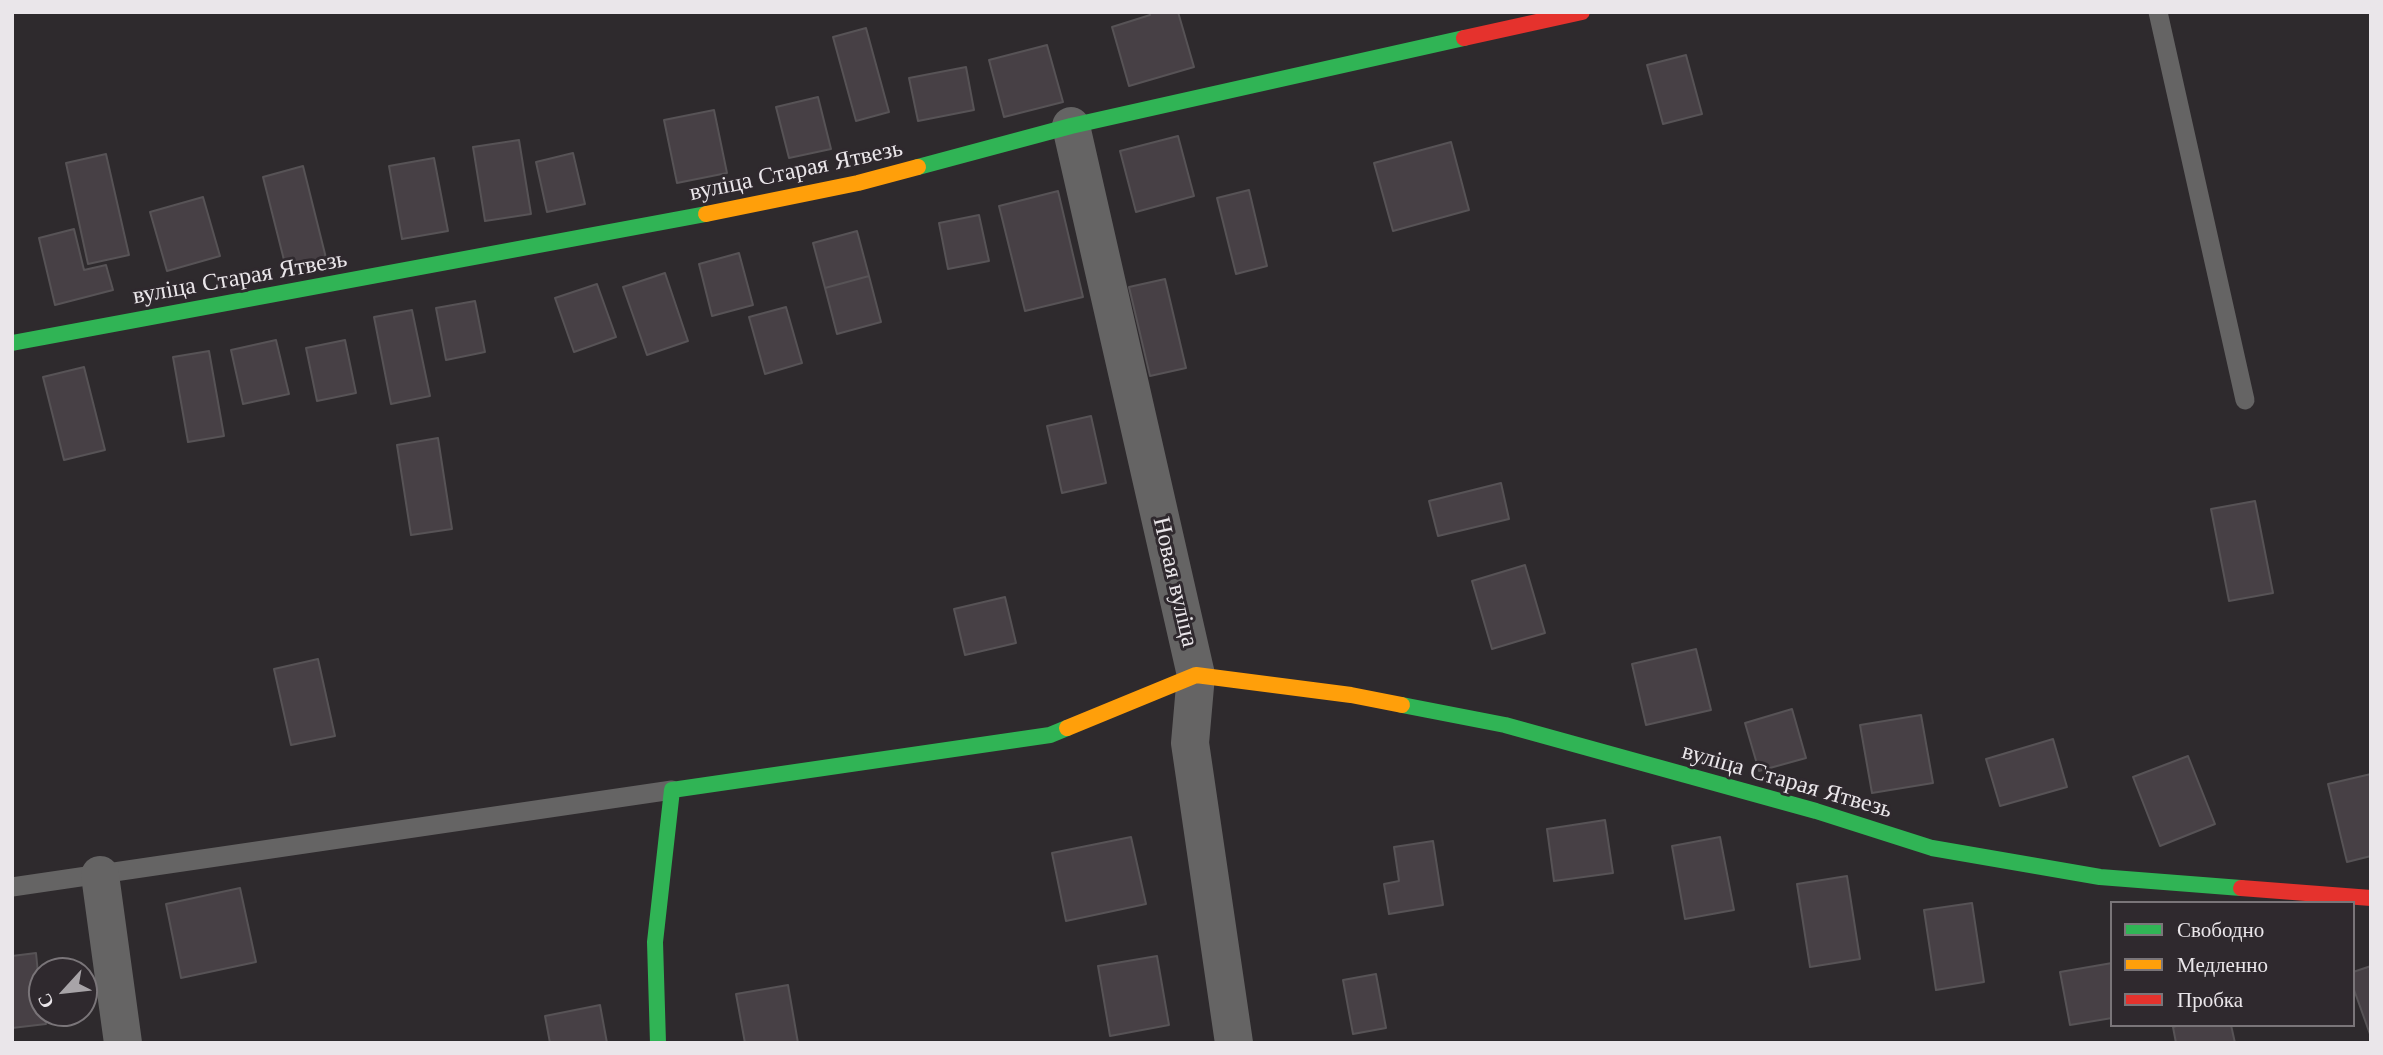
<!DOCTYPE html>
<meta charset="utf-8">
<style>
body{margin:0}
#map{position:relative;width:2383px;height:1055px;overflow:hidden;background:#2e2a2d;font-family:"Libre Baskerville",serif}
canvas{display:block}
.frame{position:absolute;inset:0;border:14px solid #eae6ea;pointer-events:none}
.legend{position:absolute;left:2110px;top:901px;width:245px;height:126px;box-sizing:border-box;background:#2f292e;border:2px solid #7a7579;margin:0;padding:9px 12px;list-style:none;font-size:21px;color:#eae6ea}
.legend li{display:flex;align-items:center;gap:14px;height:35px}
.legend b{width:35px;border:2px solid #7a7579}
.north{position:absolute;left:28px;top:957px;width:70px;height:70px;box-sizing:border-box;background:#2f292e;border:2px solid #7a7579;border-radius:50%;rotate:243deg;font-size:19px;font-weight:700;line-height:28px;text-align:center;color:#eae6ea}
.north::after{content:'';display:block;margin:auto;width:24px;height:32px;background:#a8a4a8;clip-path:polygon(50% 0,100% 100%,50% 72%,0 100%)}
</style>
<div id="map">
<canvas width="2383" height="1055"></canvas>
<div class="frame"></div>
<ul class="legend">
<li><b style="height:9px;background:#30b455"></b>Свободно</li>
<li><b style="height:9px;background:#ff9f0a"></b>Медленно</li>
<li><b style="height:9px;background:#e5322d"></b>Пробка</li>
</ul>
<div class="north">С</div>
</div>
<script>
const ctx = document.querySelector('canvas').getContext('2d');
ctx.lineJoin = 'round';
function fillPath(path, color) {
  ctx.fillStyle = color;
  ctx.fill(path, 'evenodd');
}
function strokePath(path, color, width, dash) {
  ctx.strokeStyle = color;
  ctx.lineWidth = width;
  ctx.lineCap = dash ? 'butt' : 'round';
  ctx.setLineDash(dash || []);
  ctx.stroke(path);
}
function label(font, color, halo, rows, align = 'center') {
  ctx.font = font + ' "Libre Baskerville",serif';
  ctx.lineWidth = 6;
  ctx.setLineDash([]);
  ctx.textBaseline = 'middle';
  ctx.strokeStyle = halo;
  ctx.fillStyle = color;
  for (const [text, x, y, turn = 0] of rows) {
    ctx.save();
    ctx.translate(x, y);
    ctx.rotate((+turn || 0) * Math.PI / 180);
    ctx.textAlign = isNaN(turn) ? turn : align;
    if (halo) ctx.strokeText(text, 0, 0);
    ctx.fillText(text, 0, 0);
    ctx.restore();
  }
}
const building = new Path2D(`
 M1149,12H1178L1194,67L1129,86L1112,27L1150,15Z
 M866,28L889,112L856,121L833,37Z
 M1047,45L1063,102L1004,117L989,60Z
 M1686,55L1702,114L1663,124L1647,65Z
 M966,67L974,110L918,121L909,78Z
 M818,97L831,149L789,158L776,107Z
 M714,110L727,173L677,183L664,120Z
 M1178,136L1194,196L1136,212L1120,151Z
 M519,140L531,214L485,221L473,147Z
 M1451,142L1469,210L1393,231L1374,163Z
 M573,153L585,204L547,212L536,162Z
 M106,154L129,255L88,264L66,163Z
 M434,158L448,231L402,239L389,166Z
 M303,166L326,258L286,268L263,177Z
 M1249,190L1267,266L1236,274L1217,198Z
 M1058,191L1083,297L1025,311L999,206Z
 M203,197L220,256L167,271L150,212Z
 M979,215L989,261L948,269L939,223Z
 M74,229L84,270L106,265L113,290L55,305L39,238Z
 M857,231L869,276L825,288L813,243Z
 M739,253L753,305L712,316L699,264Z
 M665,273L688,341L647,355L623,287Z
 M869,276L881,322L837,334L825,288Z
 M1165,279L1186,368L1150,376L1129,287Z
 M597,284L616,337L574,352L555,298Z
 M475,301L485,352L446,360L436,308Z
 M786,307L802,363L765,374L749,317Z
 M412,310L430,396L391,404L374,317Z
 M276,340L289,394L243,404L231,350Z
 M345,340L356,393L317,401L306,348Z
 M209,351L224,436L188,442L173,357Z
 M84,367L105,450L64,460L43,377Z
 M1091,416L1106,483L1062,493L1047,426Z
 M438,438L452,529L411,535L397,445Z
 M1501,483L1509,519L1438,536L1429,501Z
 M2255,501L2273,593L2229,601L2211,509Z
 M1525,565L1545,633L1492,649L1472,581Z
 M1005,597L1016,643L965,655L954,609Z
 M1696,649L1711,710L1646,725L1632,664Z
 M318,659L335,736L291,745L274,669Z
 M1792,709L1806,758L1759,771L1745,723Z
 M1921,715L1933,783L1872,793L1860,725Z
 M2053,739L2067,787L2000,806L1986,759Z
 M2188,756L2215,824L2160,846L2133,777Z
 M2371,774V856L2347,862L2328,784Z
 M1605,820L1613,873L1554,881L1547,829Z
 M1131,837L1146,904L1066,921L1052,853Z
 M1720,837L1734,910L1685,919L1672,846Z
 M1433,841L1443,905L1389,914L1384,884L1399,881L1394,847Z
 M1847,876L1860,959L1810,967L1797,884Z
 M240,888L256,962L181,978L166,904Z
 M1972,903L1984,982L1936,990L1924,910Z
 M36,953L42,1013H44L46,1024L12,1028V956Z
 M1157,956L1169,1025L1110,1036L1098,966Z
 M2112,963V1018L2070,1025L2060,972Z
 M2371,966V1037L2353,987V972Z
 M1376,974L1386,1028L1353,1034L1343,980Z
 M788,985L798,1043H745L736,994Z
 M600,1005L607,1043H550L545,1016Z
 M2180,1025H2231L2235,1043H2176L2173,1027Z`);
fillPath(building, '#474045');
strokePath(building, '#575356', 2);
strokePath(new Path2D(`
 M2158,12L2245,400
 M12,887L672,790`), '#656464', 19);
strokePath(new Path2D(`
 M1071,126L1196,675L1190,743L1234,1043
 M100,875L123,1043`), '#656464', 38);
strokePath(new Path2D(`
 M918,167L1071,126L1464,38
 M12,343L706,214
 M1402,705L1505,725L1816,811L1932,848L2100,877L2241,888
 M658,1043L655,942L672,790L1050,735L1067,728`), '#30b455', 16);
strokePath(new Path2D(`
 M706,214L858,183L918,167
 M1067,728L1196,675L1351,695L1402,705`), '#ff9f0a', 16);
strokePath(new Path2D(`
 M1464,38L1582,12
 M2241,888L2371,898`), '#e5322d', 16);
label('24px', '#eae6ea', '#2f292e', [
 ["вуліца Старая Ятвезь",796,171,-12],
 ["вуліца Старая Ятвезь",240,278,-10],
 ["Новая вуліца",1175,582,77],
 ["вуліца Старая Ятвезь",1787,781,16]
]);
</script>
